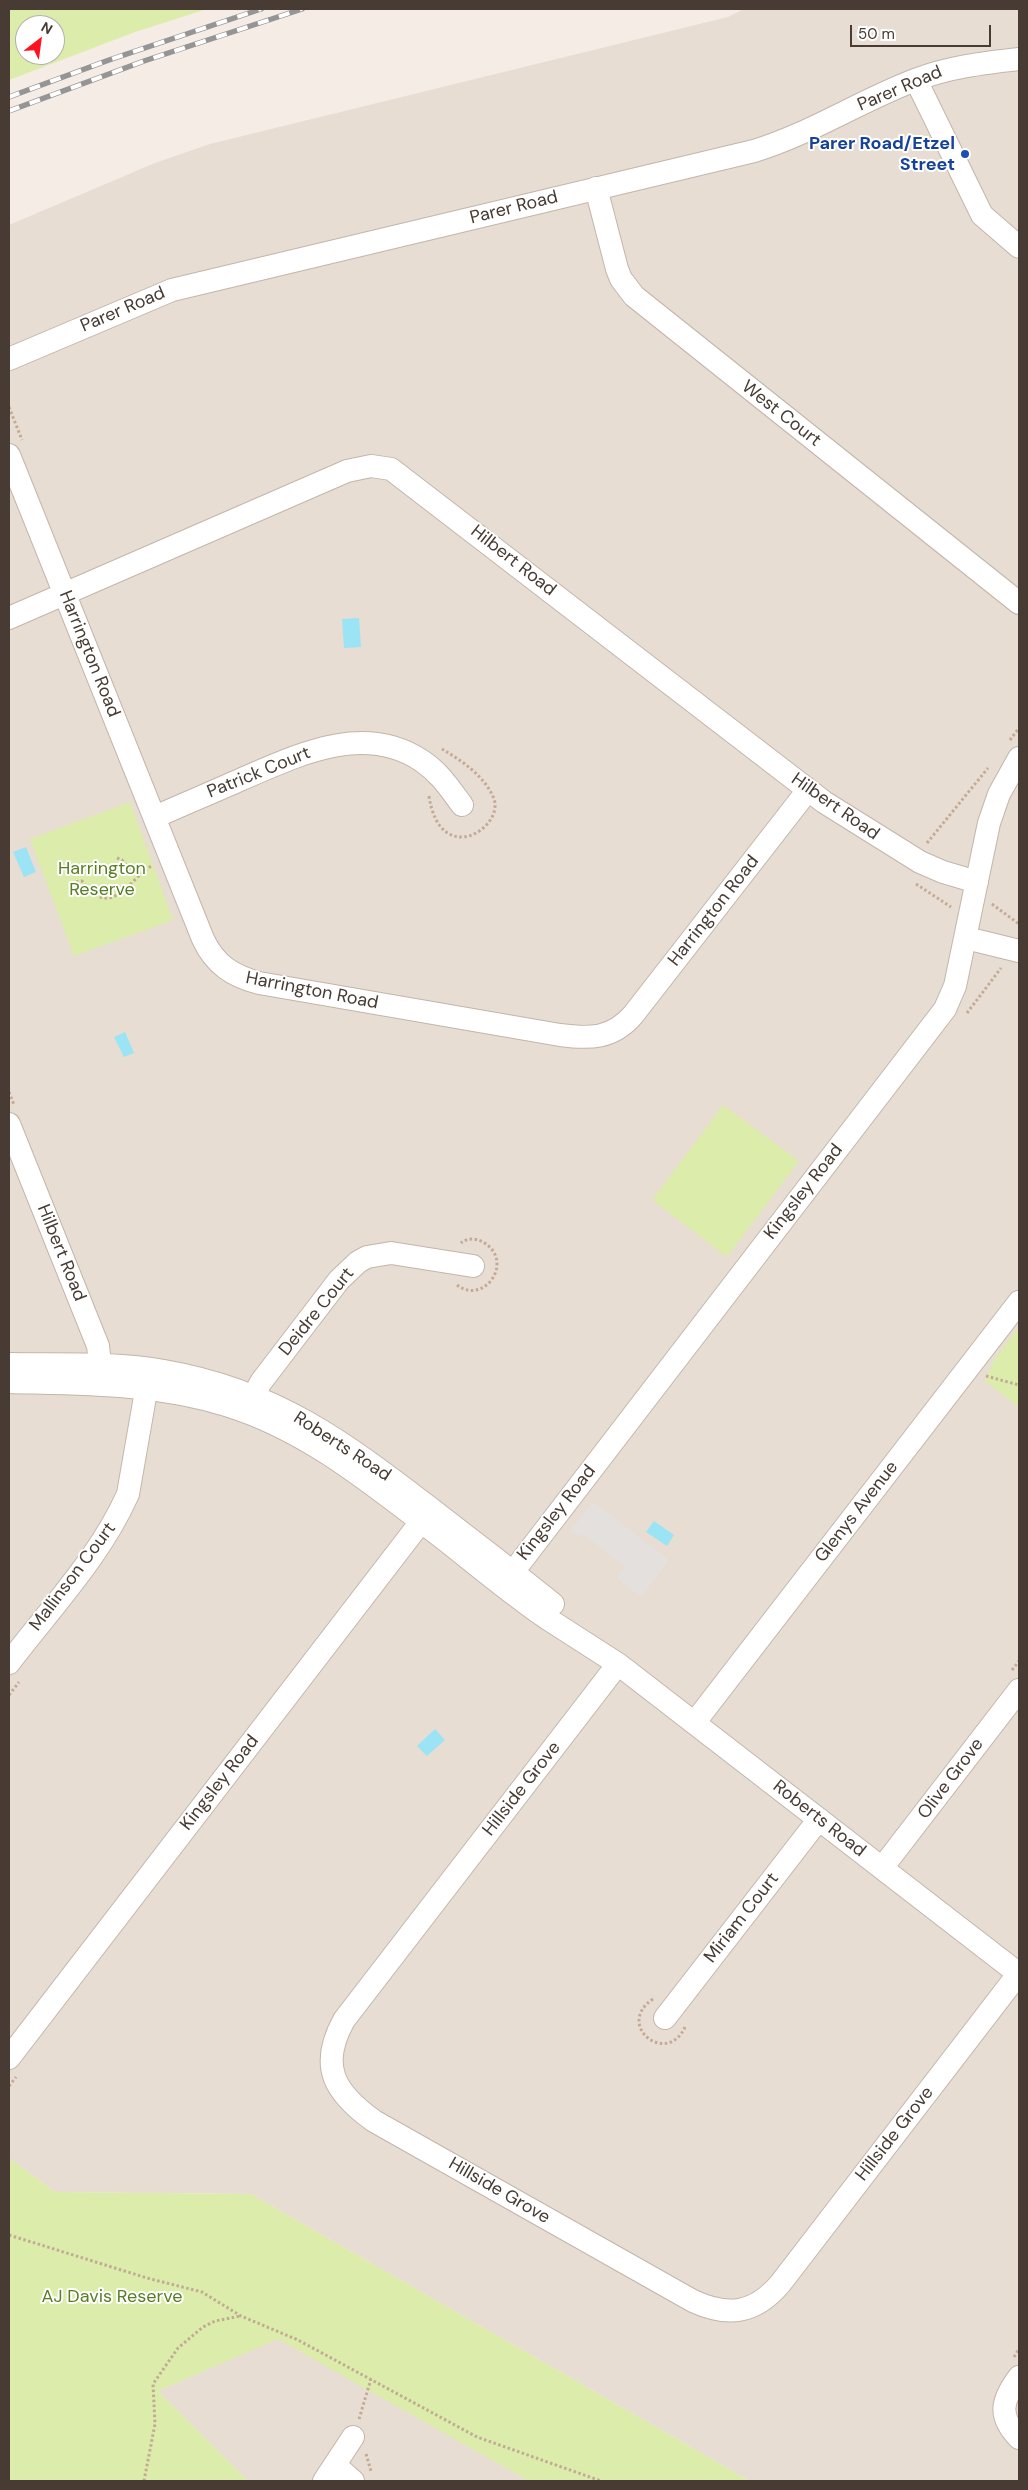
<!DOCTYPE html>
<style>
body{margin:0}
#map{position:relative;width:1028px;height:2490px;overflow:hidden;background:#f4ece5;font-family:"DM Sans",sans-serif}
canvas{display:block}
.frame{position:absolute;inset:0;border:10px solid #473b34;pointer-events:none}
.north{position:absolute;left:15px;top:15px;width:50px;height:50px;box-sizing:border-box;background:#fff;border:1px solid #b5b1ae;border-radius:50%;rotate:30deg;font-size:14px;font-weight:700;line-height:20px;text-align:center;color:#473b34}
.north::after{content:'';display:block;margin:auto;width:18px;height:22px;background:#ff111f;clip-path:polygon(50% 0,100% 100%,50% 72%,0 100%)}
.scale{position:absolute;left:850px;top:25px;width:141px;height:22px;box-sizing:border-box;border:2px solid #473b34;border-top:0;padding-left:6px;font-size:15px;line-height:18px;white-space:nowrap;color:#473b34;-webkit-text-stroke:4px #fff;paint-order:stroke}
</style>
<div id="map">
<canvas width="1028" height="2490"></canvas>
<div class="frame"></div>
<div class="north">N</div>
<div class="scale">50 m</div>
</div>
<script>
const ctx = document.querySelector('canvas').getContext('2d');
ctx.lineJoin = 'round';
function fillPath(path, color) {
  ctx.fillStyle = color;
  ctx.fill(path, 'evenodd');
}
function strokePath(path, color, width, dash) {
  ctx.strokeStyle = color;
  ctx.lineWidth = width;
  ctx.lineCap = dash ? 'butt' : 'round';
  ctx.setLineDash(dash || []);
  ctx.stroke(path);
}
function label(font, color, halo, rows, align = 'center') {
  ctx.font = font + ' "DM Sans",sans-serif';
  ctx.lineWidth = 4;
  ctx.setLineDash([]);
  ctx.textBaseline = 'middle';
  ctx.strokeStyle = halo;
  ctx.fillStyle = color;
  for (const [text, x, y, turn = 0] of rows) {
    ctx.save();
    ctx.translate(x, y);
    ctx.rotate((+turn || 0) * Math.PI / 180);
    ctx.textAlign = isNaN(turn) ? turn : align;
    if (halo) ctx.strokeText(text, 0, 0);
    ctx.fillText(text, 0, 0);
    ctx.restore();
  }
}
fillPath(new Path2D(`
 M744,9H1019V2481H750L251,2194L55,2192L9,2158V225L155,163L210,144L728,17Z
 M278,2338L342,2374L529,2481H248L158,2391Z`), '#e8ddd2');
fillPath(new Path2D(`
 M9,9H207L135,32L9,80ZM25,25H55V55H25Z
 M130,802L173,920L74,956L30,839Z
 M723,1105L799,1161L727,1257L652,1200Z
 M1019,1327V1407L985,1381L995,1358Z
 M9,2158L55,2192L251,2194L750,2481H529L278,2339L158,2391L248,2481H9Z`), '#dcecaa');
fillPath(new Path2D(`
 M593,1502L669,1560L641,1597L617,1578L625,1567L587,1537L569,1532Z`), '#e4e0dd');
fillPath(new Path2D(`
 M359,618L361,647L344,648L342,619Z
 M26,847L36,872L24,877L13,852Z
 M125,1032L134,1053L124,1057L114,1037Z
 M654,1521L674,1535L667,1546L646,1532Z
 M435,1729L445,1740L427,1756L417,1746Z`), '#9be4f6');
const minor = new Path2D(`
 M916,80L982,215L1019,247
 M596,188L617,269L621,279L634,296L1019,603
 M9,359L172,290L754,151C810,134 860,101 915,80C949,67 983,63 1019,59
 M9,455L203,939C215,965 233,976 259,983L560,1035C590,1039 612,1039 633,1015L808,790
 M9,618L347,471L371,466L391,469L824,802L920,862L943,872L977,882
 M155,817C184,804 213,792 242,779C298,755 364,722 422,761C440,773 450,789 462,805
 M966,938L1019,951
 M9,1124L98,1346L102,1381
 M9,1364C60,1365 113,1362 164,1371C275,1390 344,1442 430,1508C471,1540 512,1571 553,1604
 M9,1382C82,1384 155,1383 226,1405C308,1430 373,1485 440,1536C476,1564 511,1594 548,1619C571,1634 595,1649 618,1664L1019,1974
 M247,1407L261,1382L339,1280L358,1262L367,1257L391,1253L473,1266
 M503,1585L945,1009L955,986L989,823L999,794L1019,758
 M9,1663C50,1609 100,1557 128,1494L149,1374
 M618,1664L344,2020C318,2067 335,2093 374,2121L693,2301C728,2317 754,2314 780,2284L1019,1973
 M695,1722L1019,1302
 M882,1868L1019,1690
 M665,2018L819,1819
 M9,2058L430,1510
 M1019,2377C1001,2401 998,2416 1019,2438
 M335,2465L353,2481
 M324,2481L353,2437`);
strokePath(minor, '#c3b5aa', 24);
strokePath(new Path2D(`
 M9,407L22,440
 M1010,740L1019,728
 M429,796C440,869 504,828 494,799C485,776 462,761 442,749
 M927,843L988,768
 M117,858L122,860L131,871L141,872
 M76,882L82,881C112,922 129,878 153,865
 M916,884L951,907
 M992,904L1019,924
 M967,1013L1001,968
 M9,1092L14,1105
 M457,1285C484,1306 516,1261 483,1242C476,1238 467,1238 461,1243
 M986,1376L1019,1385
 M1012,1670L1019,1661
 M9,1695L19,1682
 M653,1999C614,2025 667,2067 685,2027
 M9,2086L16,2077
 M9,2235L147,2278L202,2292L241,2316L298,2340L477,2437L601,2481
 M1014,2357L1019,2349
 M359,2419L371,2379
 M366,2454L371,2471
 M144,2481L155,2424L153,2384L178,2348L203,2327L215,2321L241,2316`), '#c3aa96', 3, [2.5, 2.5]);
strokePath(minor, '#fff', 22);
const rail = new Path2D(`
 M9,97L109,60L261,9
 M9,111L144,61L302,9`);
strokePath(rail, '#959595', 5.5);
strokePath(rail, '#fff', 4, [11]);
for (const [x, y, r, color] of [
 [965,154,5,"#1a4fb4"]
]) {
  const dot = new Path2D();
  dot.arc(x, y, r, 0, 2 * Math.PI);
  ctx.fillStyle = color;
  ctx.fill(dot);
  strokePath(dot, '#fff', 2);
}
label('18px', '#473b34', '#fff', [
 ["Parer Road",900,89,-23],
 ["Parer Road",514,208,-14],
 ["Parer Road",123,310,-23],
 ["West Court",781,414,38],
 ["Hilbert Road",513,561,38],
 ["Harrington Road",89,654,68],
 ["Patrick Court",259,773,-22],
 ["Hilbert Road",835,807,35],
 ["Harrington Road",714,911,-52],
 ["Harrington Road",312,991,11],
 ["Kingsley Road",804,1192,-52],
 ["Hilbert Road",61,1253,68],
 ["Deidre Court",317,1312,-51],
 ["Roberts Road",342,1447,33],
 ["Glenys Avenue",857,1512,-52],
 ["Kingsley Road",557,1513,-52],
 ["Mallinson Court",73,1577,-53],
 ["Olive Grove",951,1779,-53],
 ["Kingsley Road",220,1783,-52],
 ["Hillside Grove",522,1789,-52],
 ["Roberts Road",819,1819,38],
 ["Miriam Court",742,1918,-52],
 ["Hillside Grove",895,2134,-52],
 ["Hillside Grove",499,2191,30]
]);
label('bold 18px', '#164399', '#fff', [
 ["Parer Road/Etzel",955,144],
 ["Street",955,165]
], 'right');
label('18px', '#587d22', '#fff', [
 ["Harrington",102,869],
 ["Reserve",102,890],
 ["AJ Davis Reserve",112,2297]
]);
</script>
